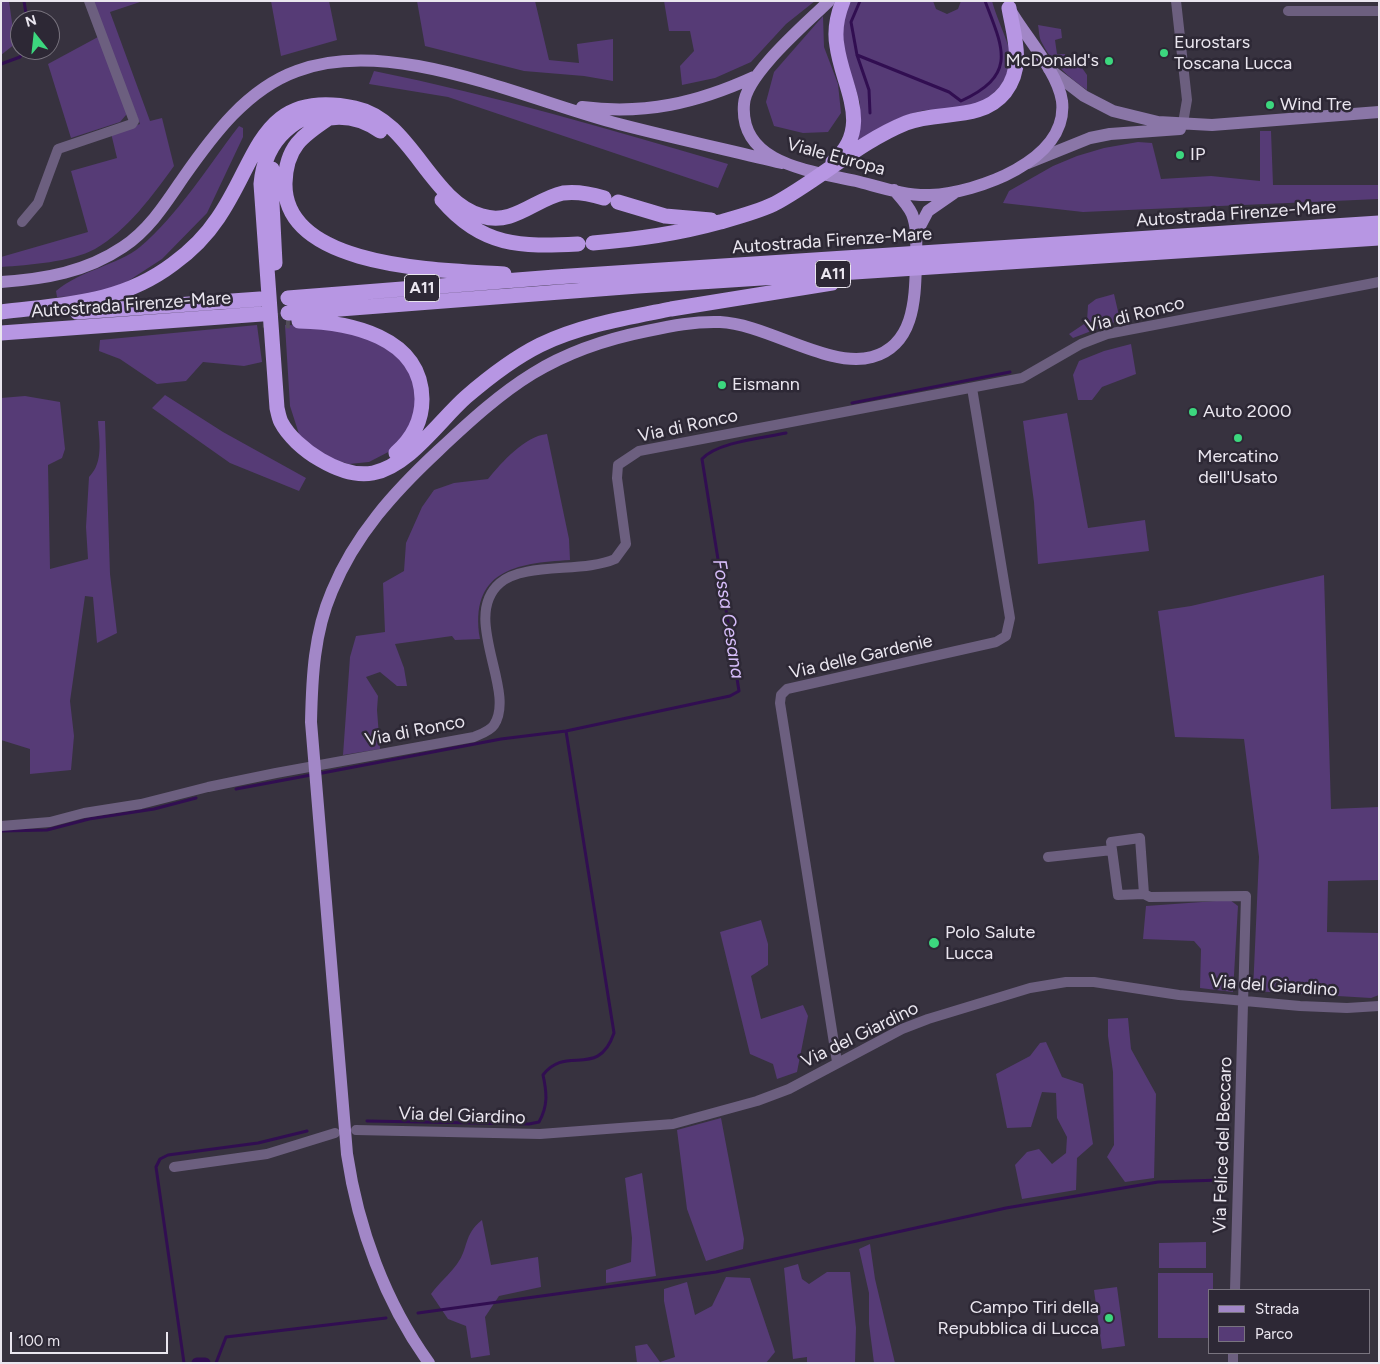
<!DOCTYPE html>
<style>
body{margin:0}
#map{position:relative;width:1380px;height:1364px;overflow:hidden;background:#37323f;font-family:Figtree,sans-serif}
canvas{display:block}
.frame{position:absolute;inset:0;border:2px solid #eae6ef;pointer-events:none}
.legend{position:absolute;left:1208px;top:1289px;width:162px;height:65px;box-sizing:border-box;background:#2d2835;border:1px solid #79747f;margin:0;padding:6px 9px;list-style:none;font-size:15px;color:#eae6ef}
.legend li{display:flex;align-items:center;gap:10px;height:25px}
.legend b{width:25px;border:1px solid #79747f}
.north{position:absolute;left:10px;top:10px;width:50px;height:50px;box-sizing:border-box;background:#2d2835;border:1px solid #79747f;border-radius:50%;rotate:344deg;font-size:14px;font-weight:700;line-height:20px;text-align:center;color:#eae6ef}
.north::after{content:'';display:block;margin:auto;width:18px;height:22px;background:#3cd77e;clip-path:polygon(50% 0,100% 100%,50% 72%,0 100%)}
.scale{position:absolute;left:10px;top:1332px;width:158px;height:22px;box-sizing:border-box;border:2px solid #eae6ef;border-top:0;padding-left:6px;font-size:15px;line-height:18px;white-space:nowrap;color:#eae6ef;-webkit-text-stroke:4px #2d2835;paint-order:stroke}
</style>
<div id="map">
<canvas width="1380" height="1364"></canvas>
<div class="frame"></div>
<ul class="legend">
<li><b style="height:6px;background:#a287c7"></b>Strada</li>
<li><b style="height:14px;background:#563b76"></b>Parco</li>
</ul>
<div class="north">N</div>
<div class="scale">100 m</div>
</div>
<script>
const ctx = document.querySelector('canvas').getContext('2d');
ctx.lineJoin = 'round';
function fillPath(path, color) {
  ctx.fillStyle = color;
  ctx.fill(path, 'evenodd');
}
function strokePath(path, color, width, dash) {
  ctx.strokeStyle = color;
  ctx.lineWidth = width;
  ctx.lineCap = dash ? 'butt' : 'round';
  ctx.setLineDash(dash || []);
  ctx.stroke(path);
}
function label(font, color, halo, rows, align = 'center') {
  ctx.font = font + ' Figtree,sans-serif';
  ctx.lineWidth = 5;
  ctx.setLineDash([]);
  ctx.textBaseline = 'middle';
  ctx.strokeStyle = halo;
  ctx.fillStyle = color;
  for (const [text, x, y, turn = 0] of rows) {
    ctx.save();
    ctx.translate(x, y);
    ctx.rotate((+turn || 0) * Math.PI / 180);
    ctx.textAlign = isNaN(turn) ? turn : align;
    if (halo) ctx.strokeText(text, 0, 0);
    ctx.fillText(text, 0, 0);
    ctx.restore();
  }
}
fillPath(new Path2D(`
 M1,1H9L15,44L1,55Z
 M92,1H143L110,12L150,121L162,118L174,166C152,196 128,230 95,249C71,262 29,265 1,267V257L88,232L71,171L117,158L111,133L140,124Z
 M271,1H329L337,40L281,56Z
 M417,1H535L549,60L579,63L577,44L613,39V81L584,76L524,71L425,46Z
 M664,1H815L786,24L751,62L715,78L682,85L680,66L694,51L690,31H669Z
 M849,1H933L936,9L947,14L958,9L961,1H992C996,16 1003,30 1008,45C1017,77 992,102 963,109C949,112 934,108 921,111C899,116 879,132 860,144L857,139L860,103L854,83L845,62L841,29Z
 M823,16L824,47L838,84L841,113L828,132L803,133L774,126L766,102L774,72Z
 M1038,25L1061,29L1062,38L1055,40L1057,54H1065L1067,67L1080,65L1087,75V90C1069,78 1050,61 1041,41C1039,37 1039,30 1038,25Z
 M98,37L126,109V115L120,122L71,138L48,64Z
 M374,71C494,95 611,130 728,164L718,188L448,97L369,84Z
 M239,126L243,128V137L207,213L162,259L125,283L86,296L57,297L56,291C81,270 118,265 140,247C179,214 208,166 239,126Z
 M1260,131H1271L1273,185H1379V199L1083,212L1003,203L1009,191L1053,166L1077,156L1104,148L1138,142L1152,143L1161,179L1211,176L1260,181Z
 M1114,294L1120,320L1073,338L1069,334L1087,322L1088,305L1096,299Z
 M257,325L262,362L244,366L203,362L186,381L157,384L120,359L99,351L100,340Z
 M285,325L332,326L387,345L413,375L416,414L396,448L369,462L349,464L320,455L299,434L290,406Z
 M1131,344L1136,374L1102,387L1092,400H1078L1073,375L1079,361L1104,351Z
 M165,395L223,432L306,478L299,491L230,463L152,408Z
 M25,396L60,402L65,449L62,458L48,465L50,569L88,559L86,527L89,477C104,462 99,440 98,421H105L110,574L117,633L97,643L93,597L85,596L70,701L74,736L71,770L30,774V749L1,740V398Z
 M1067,413L1088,528L1145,520L1149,551L1038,564L1034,502L1023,421Z
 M547,434L569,539L570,560C515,563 469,571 480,639L455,640L452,636L395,644L404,668L407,686H397L380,672L366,677L378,696L377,710L380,749L343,755L350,657L356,636L385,632L383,583L404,571L406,543L422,507L434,490L454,483L488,479C502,462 525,436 547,434Z
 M1324,575L1331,809L1379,807V880L1328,881L1327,932L1379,933V995L1371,998L1253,991L1259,857L1244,739L1175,737L1158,611L1191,606Z
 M1230,900L1238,906L1233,992L1200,988L1201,949L1194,941L1143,939L1146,906Z
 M761,920L768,944V965L751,976L761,1019L803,1005L808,1016L797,1072L777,1079L773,1064L750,1054L720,932Z
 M1128,1018L1131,1049L1156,1094L1154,1178L1125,1182L1107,1157L1114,1145L1113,1072L1108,1036V1019Z
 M1046,1042L1062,1077L1083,1084L1093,1144L1077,1158L1076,1190L1022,1199L1015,1165L1027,1152L1039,1149L1052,1164L1066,1153L1067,1137L1057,1118L1056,1093L1042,1092L1031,1127L1007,1128L996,1074L1030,1056L1040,1043Z
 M721,1118L744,1239L743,1249L706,1261L687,1209L677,1130Z
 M642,1173L656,1276L606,1283V1270L631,1262L632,1238L625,1178Z
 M482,1220L491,1265L538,1257L541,1287L499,1296L485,1317L490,1355L471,1358L466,1326L448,1319L431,1294C439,1283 449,1275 457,1264C469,1248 463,1235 482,1220Z
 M1206,1242V1268H1159V1243Z
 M870,1244L875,1279L895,1363H874L869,1324V1293L859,1249Z
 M798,1264L802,1279L809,1284L827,1272H850L856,1328L855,1363H807V1357L793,1359L784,1268Z
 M1158,1273H1213V1290H1209V1338H1158Z
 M726,1277L750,1278L775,1352L766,1363H637L635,1346L647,1344L660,1362L675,1357L664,1301V1289L687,1282L695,1315L712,1306Z
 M1117,1287L1125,1346L1102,1349L1094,1290Z`), '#563b76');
strokePath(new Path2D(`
 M24,1L27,20
 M860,1L851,22L857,55L869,90L870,113
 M857,55L949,92L961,101C1017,75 1004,50 985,1
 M1,64L20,57L24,50
 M852,403L1010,372
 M317,774L501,739L566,731L730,696L739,691L702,459C717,442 763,438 786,433
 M236,789L311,775
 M1,831L47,830L89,819L154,809L196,798
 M367,1121L529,1124L539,1122C548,1106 547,1093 543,1075C566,1044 598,1080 614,1033L566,731
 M418,1313L716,1272L1006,1208L1158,1182L1221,1180
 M184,1363L156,1167L160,1159L168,1155L258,1143L307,1131
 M216,1363L226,1337L386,1318`), '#310e51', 3);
strokePath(new Path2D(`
 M197,1363H205`), '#310e51', 11);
strokePath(new Path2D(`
 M263,320L290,321`), '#524d59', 15, [15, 8]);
strokePath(new Path2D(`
 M1176,1L1187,100L1183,123
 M1288,11H1379
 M22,222L38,203L58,149L132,124L134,121L89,1
 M1,826L50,822L84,813L141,804L208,787L276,773L474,737C481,734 490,731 494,725C517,691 460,617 500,583C524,562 584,573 615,559L626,544L617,478L618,465L639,451L1022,378L1081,344L1107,334L1379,282
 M1112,850L1111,842L1140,838L1144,894
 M1048,857L1112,850L1118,895L1144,894L1150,897L1246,896L1235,1290
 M837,1062L780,703L781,695L787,689L996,642L1006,636L1010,618L972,388
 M356,1130L540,1134L673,1124L757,1101L789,1089L902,1029L928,1019L1030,988L1066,982H1094L1179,995L1300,1006L1347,1008L1379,1006
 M174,1167L267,1154L335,1133
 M1233,1363V1353`), '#6c5f7f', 10);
strokePath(new Path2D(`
 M1049,69L1084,96L1113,111L1158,122L1212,125L1379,112
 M1028,163L1090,138L1110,134L1180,129`), '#8a76a7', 12);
strokePath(new Path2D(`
 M829,1C807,23 746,74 744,104C739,165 813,171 856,181C880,187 905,196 930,195C976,193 1069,161 1062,101C1058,73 1027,38 1012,13
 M582,107C645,115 697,103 754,77
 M917,232L928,211L954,193
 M1,282C45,279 86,272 123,247C149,230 166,203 183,178C213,135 247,89 297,71C391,35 526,100 619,124C673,138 728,150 782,163
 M429,1363C385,1302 358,1228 347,1154L311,722C312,677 314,633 332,591C355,535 394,492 438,451C507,386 551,350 647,331C671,326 695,321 720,322C767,324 829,369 872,357C915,345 915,298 916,262C916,246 918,229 912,214C908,205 901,198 894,190`), '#a287c7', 12);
strokePath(new Path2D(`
 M340,106C296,115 265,137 261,184L277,408C278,412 279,418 281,422C295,449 342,479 373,473C409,466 439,421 466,397C488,378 514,358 540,345C582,325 626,318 671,309C725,300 779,292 832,283
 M329,118C302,136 286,147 285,183C283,270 446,270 504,274
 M319,120C341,114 362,118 380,131
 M833,162C874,127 842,86 837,46C834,30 837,16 843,1
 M272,169L271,183L275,263
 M442,200C482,247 521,247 578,244
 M618,202L665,216L711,220
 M593,243C638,239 677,234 720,222C738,217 757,212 774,204C819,180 859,142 906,123C939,110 981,122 1005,92C1025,66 1014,37 1009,8
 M288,298L555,277L1379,223
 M1,312C64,304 120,304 173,264C191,251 206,236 218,218C259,159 260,88 355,108C412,120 429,201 482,216C513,226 535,199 563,193C578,191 591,194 604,198
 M77,312L260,299
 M288,313L638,286L1379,238
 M299,321C349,322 421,336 422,399C422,421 412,439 396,453
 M1,333L262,314`), '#b796e3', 15);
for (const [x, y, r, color] of [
 [1164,53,5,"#3cd77e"],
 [1109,61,5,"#3cd77e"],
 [1270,105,5,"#3cd77e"],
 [1180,155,5,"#3cd77e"],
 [722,385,5,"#3cd77e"],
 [1193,412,5,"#3cd77e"],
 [1238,438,5,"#3cd77e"],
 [934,943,6,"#3cd77e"],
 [1109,1318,5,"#3cd77e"]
]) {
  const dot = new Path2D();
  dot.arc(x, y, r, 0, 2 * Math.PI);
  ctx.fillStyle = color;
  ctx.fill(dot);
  strokePath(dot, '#2d2835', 2);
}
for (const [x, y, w] of [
 [833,274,35],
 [422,288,35]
]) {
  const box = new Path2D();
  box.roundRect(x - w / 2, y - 13.5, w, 27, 4);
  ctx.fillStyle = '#2d2835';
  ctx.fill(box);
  strokePath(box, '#eae6ef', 1);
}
label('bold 16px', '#eae6ef', null, [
 ["A11",833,274],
 ["A11",422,288]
]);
label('18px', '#eae6ef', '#2d2835', [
 ["Eurostars",1174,43],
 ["Toscana Lucca",1174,64],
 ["McDonald's",1099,61,"right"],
 ["Wind Tre",1280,105],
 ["IP",1190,155],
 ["Eismann",732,385],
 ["Auto 2000",1203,412],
 ["Mercatino",1238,457,"center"],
 ["dell'Usato",1238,478,"center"],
 ["Polo Salute",945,933],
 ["Lucca",945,954],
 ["Campo Tiri della",1099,1308,"right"],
 ["Repubblica di Lucca",1099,1329,"right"]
], 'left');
label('18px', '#eae6ef', '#2d2835', [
 ["Viale Europa",836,157,15],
 ["Autostrada Firenze-Mare",1236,214,-4],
 ["Autostrada Firenze-Mare",832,241,-4],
 ["Autostrada Firenze-Mare",131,305,-4],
 ["Via di Ronco",1135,315,-14],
 ["Via di Ronco",688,426,-12],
 ["Via delle Gardenie",861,657,-13],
 ["Via di Ronco",415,731,-11],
 ["Via del Giardino",1274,986,4],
 ["Via del Giardino",860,1035,-26],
 ["Via del Giardino",462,1116,2],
 ["Via Felice del Beccaro",1223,1145,-88]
]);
label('italic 19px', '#d6bdf9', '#2d2835', [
 ["Fossa Cesana",728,619,81]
]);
</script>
